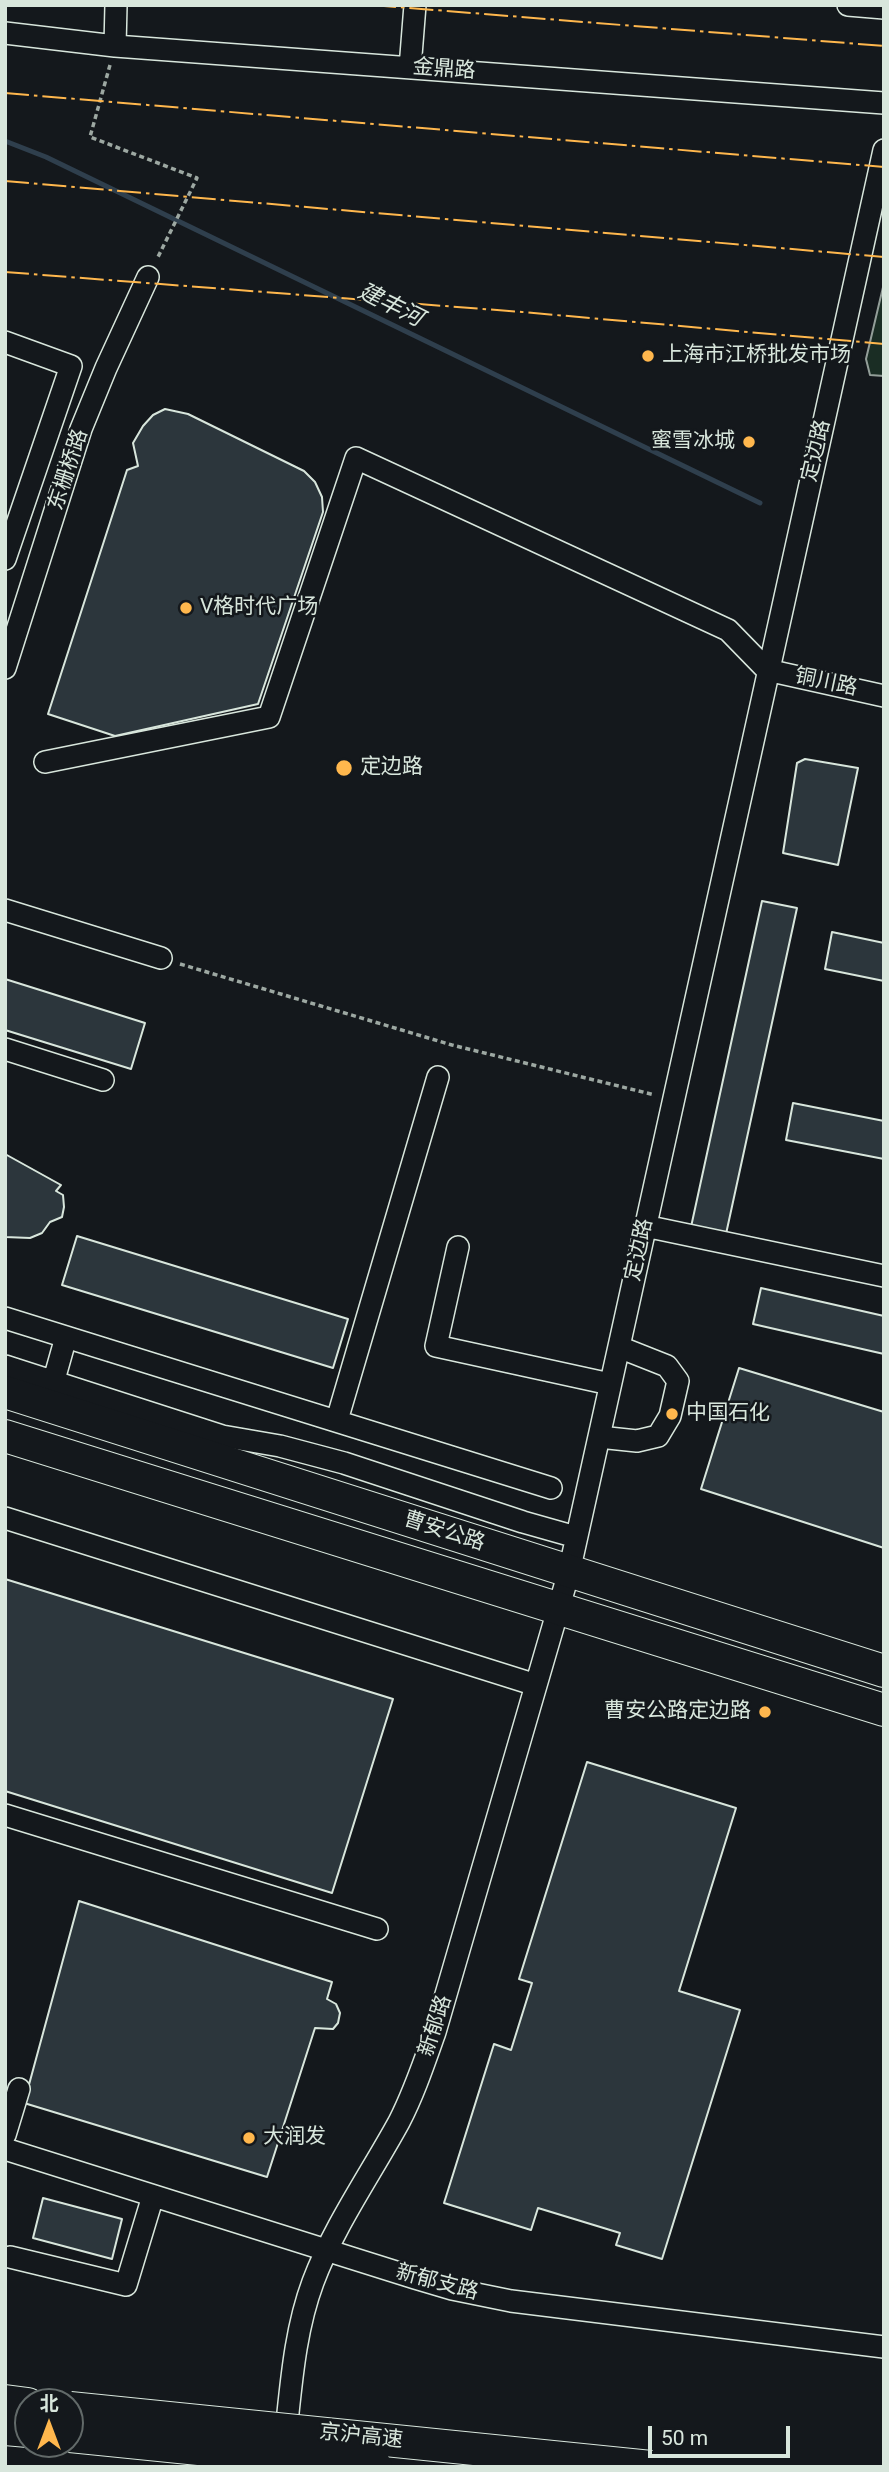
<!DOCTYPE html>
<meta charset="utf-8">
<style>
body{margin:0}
#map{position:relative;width:889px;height:2472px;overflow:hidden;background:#14181c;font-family:Roboto,"Noto Sans SC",sans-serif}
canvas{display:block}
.frame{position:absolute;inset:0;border:7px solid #d8e6dc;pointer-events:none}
.north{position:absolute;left:14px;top:2388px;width:70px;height:70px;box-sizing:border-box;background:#14181c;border:2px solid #626a69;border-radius:50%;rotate:0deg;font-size:19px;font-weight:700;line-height:28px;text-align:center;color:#d8e6dc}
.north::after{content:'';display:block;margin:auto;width:24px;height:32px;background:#ffb74d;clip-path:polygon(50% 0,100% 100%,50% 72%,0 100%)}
.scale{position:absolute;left:648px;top:2426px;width:142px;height:32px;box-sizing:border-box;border:4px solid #d8e6dc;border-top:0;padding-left:9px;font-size:21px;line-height:24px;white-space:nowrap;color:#d8e6dc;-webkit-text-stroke:5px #14181c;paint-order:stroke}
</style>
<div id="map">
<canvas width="889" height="2472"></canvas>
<div class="frame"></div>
<div class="north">北</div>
<div class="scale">50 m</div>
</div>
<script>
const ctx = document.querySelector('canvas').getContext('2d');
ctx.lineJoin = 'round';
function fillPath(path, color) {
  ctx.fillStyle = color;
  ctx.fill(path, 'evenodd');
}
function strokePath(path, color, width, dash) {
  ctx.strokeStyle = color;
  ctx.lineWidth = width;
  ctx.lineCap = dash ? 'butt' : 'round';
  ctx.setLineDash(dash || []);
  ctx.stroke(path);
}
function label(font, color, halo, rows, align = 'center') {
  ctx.font = font + ' Roboto,"Noto Sans SC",sans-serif';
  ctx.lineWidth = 5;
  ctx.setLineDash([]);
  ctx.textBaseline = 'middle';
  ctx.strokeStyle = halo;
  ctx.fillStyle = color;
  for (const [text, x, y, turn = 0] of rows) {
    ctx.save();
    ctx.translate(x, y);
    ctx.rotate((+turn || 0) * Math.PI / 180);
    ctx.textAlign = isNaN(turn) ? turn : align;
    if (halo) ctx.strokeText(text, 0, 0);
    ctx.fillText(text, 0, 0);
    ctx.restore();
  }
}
const green = new Path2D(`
 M884,283V376L870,375L866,359Z`);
fillPath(green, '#1a2d24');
strokePath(green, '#939e99', 2);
strokePath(new Path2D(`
 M5,141L46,157L760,503`), '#2f3f4d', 5);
const building = new Path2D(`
 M165,409L188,414L304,471L315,482L322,497L323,512L258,704L115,736L48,714L127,470L138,466L133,443L143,426L153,415Z
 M805,759L858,768L838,865L783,853L797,763Z
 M762,901L797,908L726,1234L691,1227Z
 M832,932L884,943V981L825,969Z
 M5,979L145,1023L131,1069L5,1030Z
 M793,1103L884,1121V1159L786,1140Z
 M5,1154L61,1185L56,1191L63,1195L64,1207L62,1217L50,1222L42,1233L30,1238L5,1237Z
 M77,1236L348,1319L333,1368L62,1285Z
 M761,1288L884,1316V1354L753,1324Z
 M739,1368L884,1412V1548L701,1489Z
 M5,1579L393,1699L332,1893L5,1791Z
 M587,1762L736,1808L679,1991L740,2010L662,2259L616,2245L620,2233L538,2208L531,2230L444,2203L494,2044L511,2050L532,1983L519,1979Z
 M79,1901L332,1982L327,1999L336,2004L340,2013L338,2023L333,2029L315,2028L267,2177L24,2103Z
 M43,2198L122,2219L112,2259L33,2238Z`);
fillPath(building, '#2c363c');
strokePath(building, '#d8e6dc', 2);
const minor = new Path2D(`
 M848,5L884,8
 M5,33L115,46L884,103
 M115,46L116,5
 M410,68L415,5
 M5,342L71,366L5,559
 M5,668L81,429L106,368L148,277
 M767,670L884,696
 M45,762L269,717L356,458L728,630L767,670
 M5,910L161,958
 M5,1049L103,1080
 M645,1226L884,1276
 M458,1247L436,1346L610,1384
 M5,1318L66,1337L50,1394
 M66,1337L551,1488
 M5,1366L222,1436L280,1446L344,1463L523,1522L576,1537
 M337,1420L438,1077
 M599,1437L637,1441L658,1436L670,1416L678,1381L667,1366L619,1347
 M5,1518L536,1685
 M5,1815L377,1929
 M5,2135L19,2089
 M5,2149L415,2278L452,2289L511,2301L884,2347
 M10,2257L126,2285L153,2196
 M285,2441C291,2388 294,2333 313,2282C334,2226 370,2175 399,2122C414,2093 424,2063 435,2032L569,1572L884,150`);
const highway = new Path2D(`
 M5,1392L884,1671
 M5,1436L884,1710
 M5,2401L28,2404
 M5,2429L28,2431`);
strokePath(minor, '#d8e6dc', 24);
strokePath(highway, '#d8e6dc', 34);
strokePath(new Path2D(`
 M110,65L90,137L197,178L157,259
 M180,964L452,1045L655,1095`), '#9da8a2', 3.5, [5, 3.5]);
strokePath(minor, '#14181c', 21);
strokePath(highway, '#14181c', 32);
const highwayBridge = new Path2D(`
 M70,2408L651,2467
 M70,2436L376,2467`);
strokePath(highwayBridge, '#d8e6dc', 34, []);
strokePath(highwayBridge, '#14181c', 32);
strokePath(new Path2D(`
 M372,5L884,46
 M5,93L884,167
 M5,181L884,257
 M5,272L522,312L884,344`), '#ffb74d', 2, [24, 5, 3.5, 5]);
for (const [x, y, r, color] of [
 [648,356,7,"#ffb74d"],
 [749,442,7,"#ffb74d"],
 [186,608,7,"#ffb74d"],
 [344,768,9,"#ffb74d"],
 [672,1414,7,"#ffb74d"],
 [765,1712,7,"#ffb74d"],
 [249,2138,7,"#ffb74d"]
]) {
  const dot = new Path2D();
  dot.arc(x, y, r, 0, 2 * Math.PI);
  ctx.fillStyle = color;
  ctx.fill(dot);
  strokePath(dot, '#14181c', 2.5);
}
label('21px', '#d8e6dc', '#14181c', [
 ["金鼎路",444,70,4],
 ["定边路",817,451,-77],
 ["东栅桥路",69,470,-72],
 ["铜川路",826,683,12],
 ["定边路",640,1250,-78],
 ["曹安公路",444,1532,18],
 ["新郁路",436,2026,-72],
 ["新郁支路",437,2283,15],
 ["京沪高速",361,2437,6]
]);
label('21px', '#d8e6dc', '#14181c', [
 ["上海市江桥批发市场",662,356],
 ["蜜雪冰城",735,442,"right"],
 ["V格时代广场",200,608],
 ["定边路",360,768],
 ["中国石化",686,1414],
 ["曹安公路定边路",751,1712,"right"],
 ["大润发",263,2138]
], 'left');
label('italic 23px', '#d8e6dc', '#14181c', [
 ["建丰河",390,306,26]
]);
</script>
